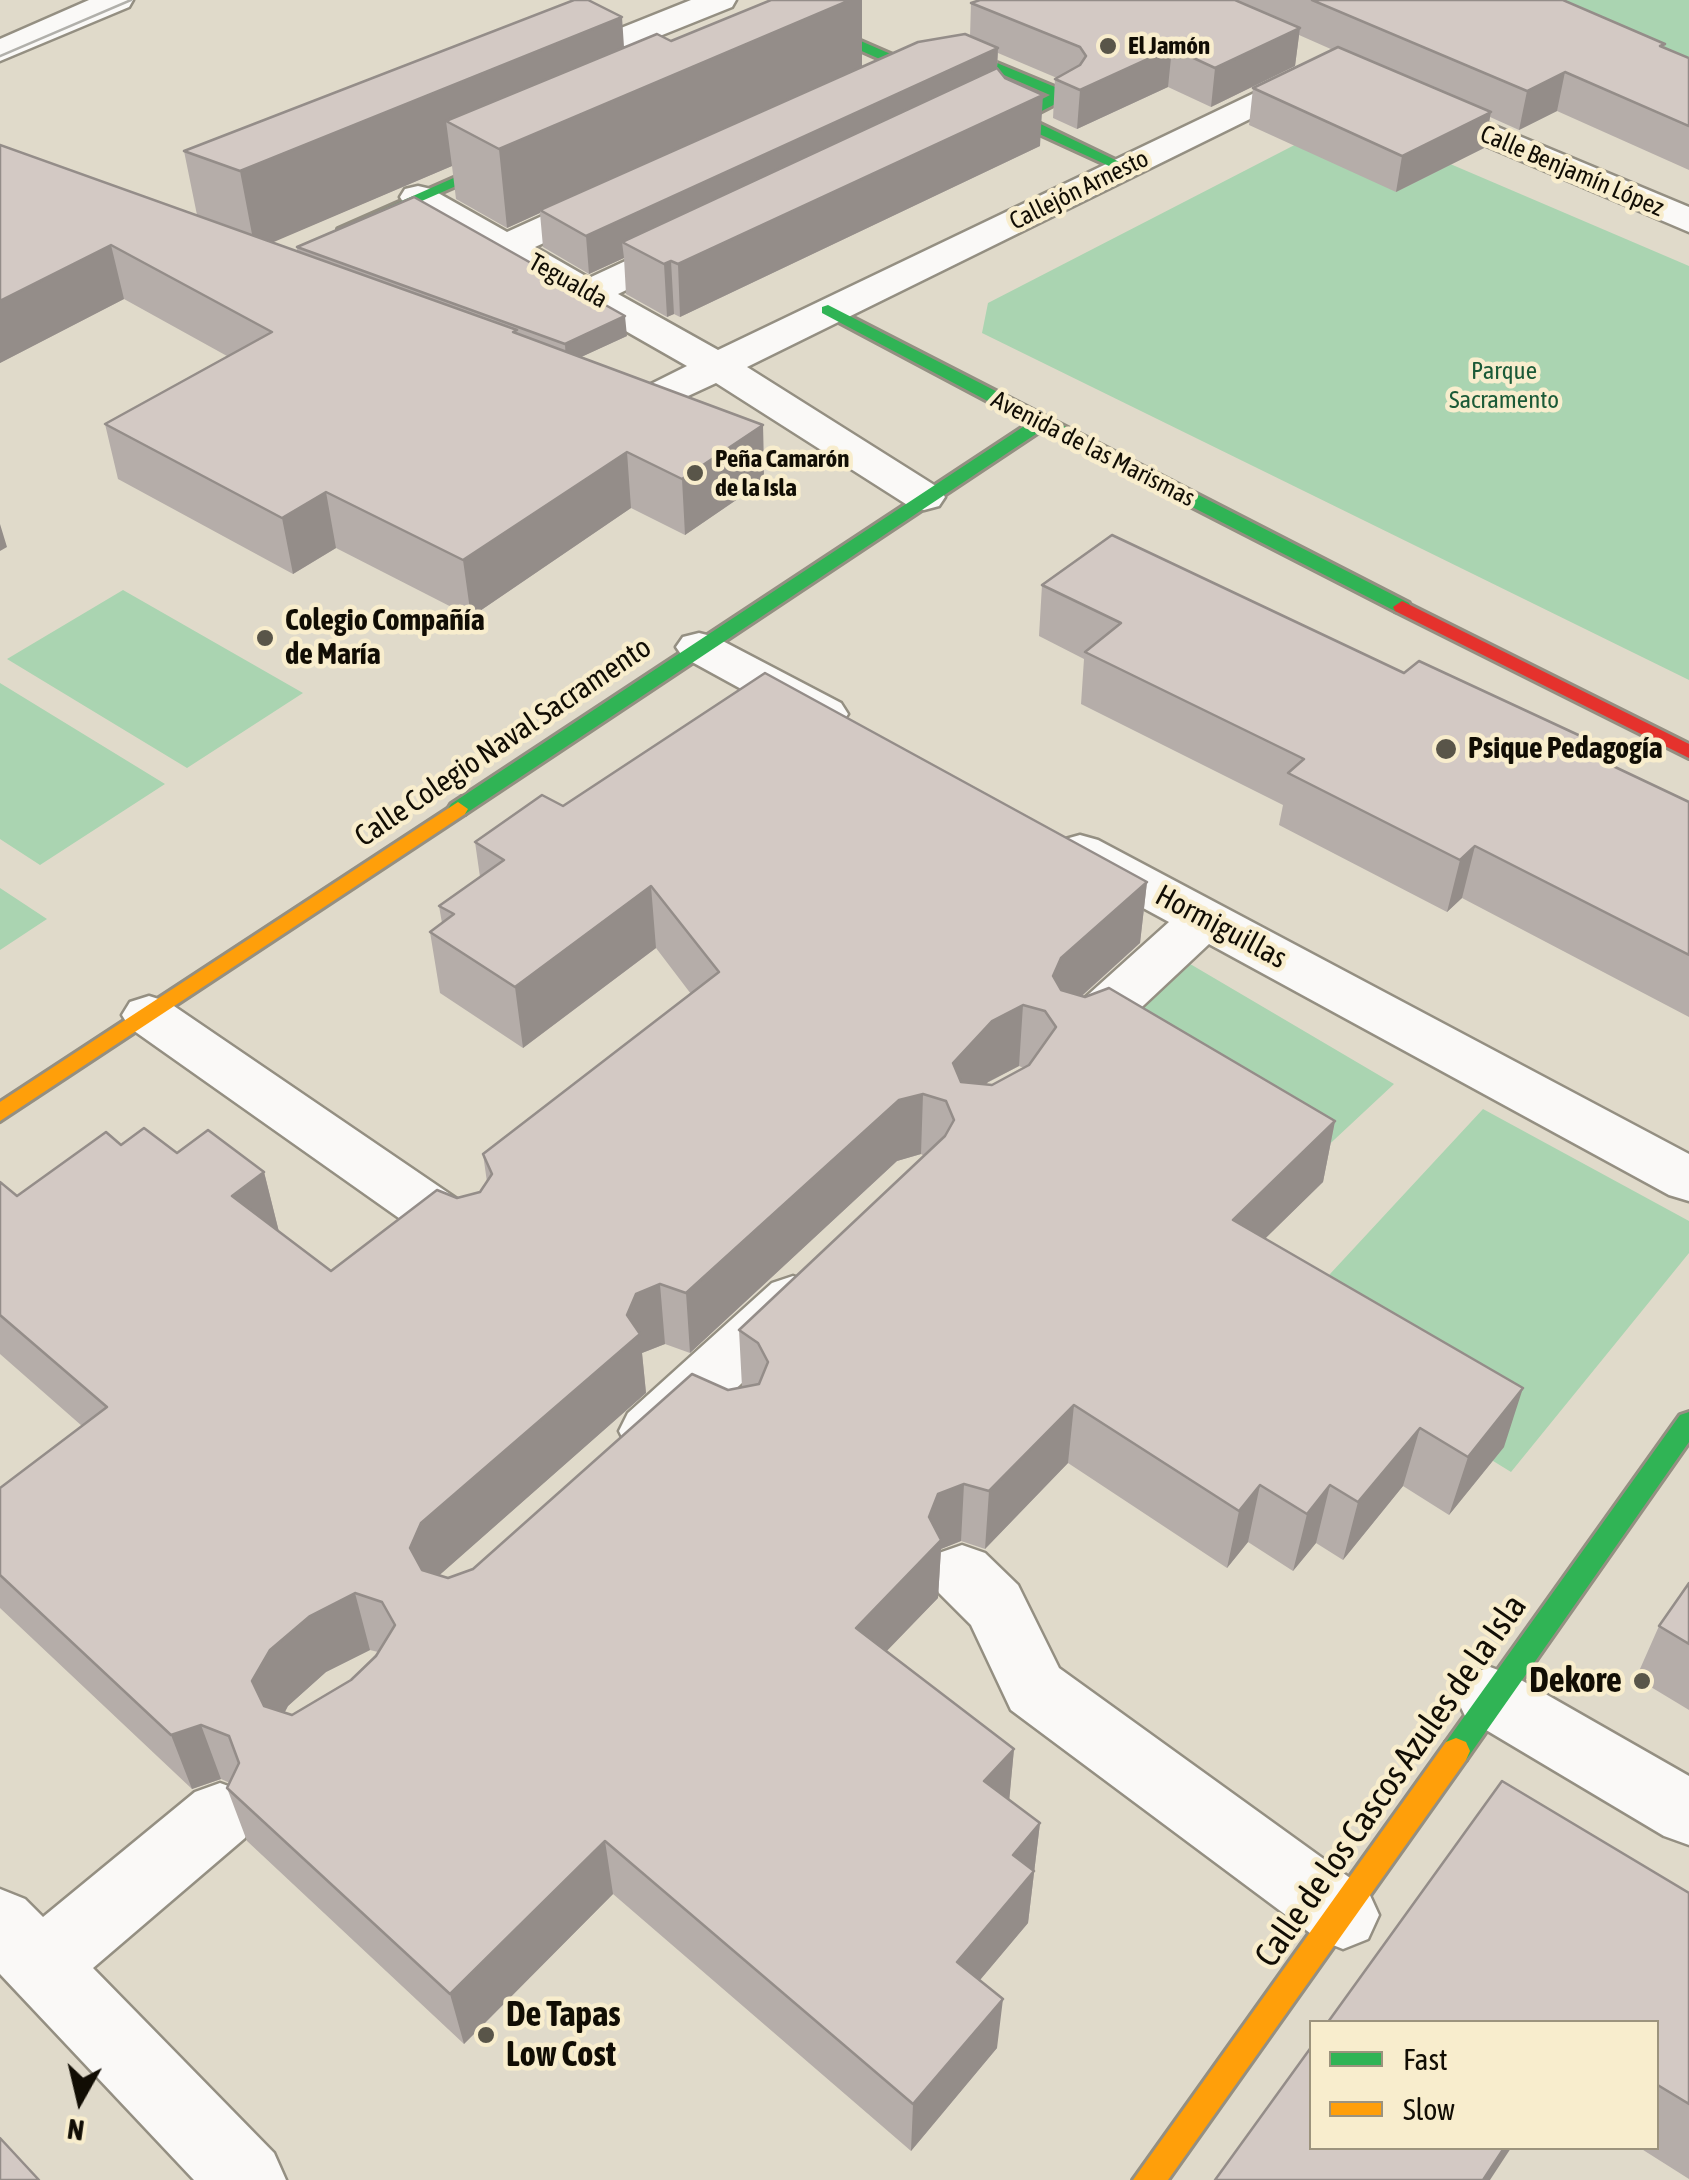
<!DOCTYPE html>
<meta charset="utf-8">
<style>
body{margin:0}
#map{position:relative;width:1689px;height:2180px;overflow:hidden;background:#e0daca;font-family:"Asap Condensed",sans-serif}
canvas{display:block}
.legend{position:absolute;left:1309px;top:2020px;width:350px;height:130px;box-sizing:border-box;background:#f8edcd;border:2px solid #9c937d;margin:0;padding:12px 18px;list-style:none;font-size:30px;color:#110d04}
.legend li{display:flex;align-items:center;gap:20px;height:50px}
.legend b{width:50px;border:2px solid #9c937d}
.north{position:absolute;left:30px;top:2050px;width:100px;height:100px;-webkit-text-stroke:8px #f8edcd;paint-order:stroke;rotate:188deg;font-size:28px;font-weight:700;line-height:40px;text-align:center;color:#110d04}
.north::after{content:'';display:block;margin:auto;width:35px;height:45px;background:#110d04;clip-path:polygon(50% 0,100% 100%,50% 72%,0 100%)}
</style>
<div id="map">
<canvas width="1689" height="2180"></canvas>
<ul class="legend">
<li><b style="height:12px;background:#30b455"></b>Fast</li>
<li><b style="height:12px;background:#ff9f0a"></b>Slow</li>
</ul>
<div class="north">N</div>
</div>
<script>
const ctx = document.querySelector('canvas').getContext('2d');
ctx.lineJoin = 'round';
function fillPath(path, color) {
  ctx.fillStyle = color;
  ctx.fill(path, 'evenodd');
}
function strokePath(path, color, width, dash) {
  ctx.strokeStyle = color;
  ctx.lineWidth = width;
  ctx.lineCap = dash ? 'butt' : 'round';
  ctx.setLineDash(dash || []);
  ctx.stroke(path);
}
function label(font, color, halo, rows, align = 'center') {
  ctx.font = font + ' "Asap Condensed",sans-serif';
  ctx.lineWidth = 9;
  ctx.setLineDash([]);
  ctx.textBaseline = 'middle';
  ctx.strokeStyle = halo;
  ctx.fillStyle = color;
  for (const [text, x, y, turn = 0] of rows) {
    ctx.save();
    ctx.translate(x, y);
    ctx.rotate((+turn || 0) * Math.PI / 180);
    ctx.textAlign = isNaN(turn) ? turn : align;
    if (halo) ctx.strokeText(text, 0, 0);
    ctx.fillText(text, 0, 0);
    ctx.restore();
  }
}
fillPath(new Path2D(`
 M1538,0H1689V69Z
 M1345,119L1689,266V680L982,333L988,303Z
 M123,590L303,693L187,768L7,659Z
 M0,683L165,784L40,865L0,839Z
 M0,888L47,919L0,950Z
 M1180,958L1394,1084L1275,1195L1059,1058Z
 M1483,1109L1689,1221V1253L1511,1472L1279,1329Z`), '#aad4b1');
strokePath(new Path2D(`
 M581,1311L664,1370`), '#c1bbac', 68, [68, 34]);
const street = new Path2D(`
 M89,0H133L129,7L0,61V39Z
 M691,0H736L732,7L565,74L553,77L541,74L536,67L541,60Z
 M1317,63L1329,66L1334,73L1329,80L747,367L939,488L945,497L939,506L924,510L909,506L716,383L636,420L589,405L583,396L589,387L603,384L633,393L687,366L405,205L400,197L405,189L418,186L431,189L507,232L595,192L608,189L621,192L626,200L621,208L535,247L589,278L679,236L692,233L705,236L711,244L705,252L618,294L718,350Z
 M1416,93L1689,207V232L1404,111L1398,104L1404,97Z
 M699,633L715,637L841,703L848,714L841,725L824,729L807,725L683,657L676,647L683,637Z
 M1080,835L1098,840L1689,1154V1201L1669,1195L1209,944L1097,1049L1078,1054L1059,1049L1051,1035L1059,1021L1169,922L1062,864L1055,852L1062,840Z
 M149,996L168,1002L463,1203L489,1217L498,1233L489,1249L469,1255L423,1235L130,1028L122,1015L130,1002Z
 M793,1276L814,1283L823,1299L814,1315L672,1449L650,1456L628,1449L619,1431L628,1413L772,1283Z
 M962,1545L985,1553L1018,1585L1059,1668L1368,1891L1379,1915L1368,1939L1343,1949L1318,1939L1011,1710L971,1625L939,1593L930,1573L939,1553Z
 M1490,1667L1514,1676L1689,1776V1845L1664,1836L1466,1718L1456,1697L1466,1676Z
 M220,1783L245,1792L255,1815L245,1838L93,1968L274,2153L286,2180H194L0,1974V1889L25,1899L43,1917L195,1792Z`);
const fast = new Path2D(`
 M817,22L909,62L968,51L1067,92V98L1028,118L1132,168L1120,171L1011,121V115L1050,95L967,59L902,69L817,31L791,41L784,37Z
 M524,147L529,148V154L351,232L338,229Z
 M828,305L1409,603L1411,607L1402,613L1395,611L1042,430L465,814H451L448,809L451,804L1029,423L822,313V307Z
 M1689,1412V1442L1466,1760L1456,1764L1446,1760L1442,1751L1446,1742L1680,1415Z`);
const slow = new Path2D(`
 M458,802L468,809L465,814L0,1121V1102Z
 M1456,1738L1466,1742L1470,1751L1466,1760L1168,2180H1133L1446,1742Z`);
const jam = new Path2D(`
 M1402,601L1689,744V758L1395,611L1393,607Z`);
strokePath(street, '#948f82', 5);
strokePath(fast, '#948f82', 6);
strokePath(slow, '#948f82', 6);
strokePath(jam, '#948f82', 6);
fillPath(street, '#faf9f7');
fillPath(fast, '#30b455');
fillPath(slow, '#ff9f0a');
fillPath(jam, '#e5322d');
strokePath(new Path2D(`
 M0,56L131,0`), '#b1b0ab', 2.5);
fillPath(new Path2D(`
 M771,0H862V67L970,37L971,3L980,0H1563L1665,44L1664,48L1689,58V170L1557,111L1519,130L1490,117L1484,148L1396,192L1249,125L1253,88L1333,50L1299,35L1295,66L1211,107L1168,87L1077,129L1053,118L1055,79L1057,78L998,53L997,68L1040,146L680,317L674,314L667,317L626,294L624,258L589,274L543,247L540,213L507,228L456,199L452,166L272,242L297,251V247L627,336L581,357L763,425L764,481L685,535L631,508L471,617L336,548L293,574L118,479L105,424L227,356L124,299L0,363V145L197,215L184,151L624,47L671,41Z
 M1042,585L1404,673L1587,739L1583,752L1689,802V1017L1462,898L1447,912L1279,825L1283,805L1081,704L1084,659L1039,636Z
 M563,806L1147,882L1140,943L1082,996L1335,1121L1323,1182L1265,1238L1504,1447L1449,1515L1403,1486L1343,1560L1316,1543L1293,1571L1248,1542L1227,1568L1068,1463L985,1549L961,1541L941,1549L938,1598L886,1651L1014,1749L1009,1799L1040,1823L1028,1923L980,1980L997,2048L911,2151L613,1894L464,2044L247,1841L227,1788L230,1783L221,1779L192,1789L0,1608V1488L82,1426L0,1354V1182L17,1196L121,1145L177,1153L264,1172L279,1232L331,1271L457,1198L480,1192L487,1182L483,1154L691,994L656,948L523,1048L440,993L430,932L442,923L439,906L480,877L475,842ZM1019,1066L1024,1068L992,1085L985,1084ZM921,1154L924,1156L739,1330L742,1387L728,1390L473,1569L448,1578L439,1575L646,1393L642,1353L665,1344L690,1353L897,1161ZM370,1650L378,1652L351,1680L292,1715L285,1712L288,1706L326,1672Z
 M1689,1583V1710L1636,1678L1659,1626Z
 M1689,1893V2179L1640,2148H1656V2022Z`), '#b5ada9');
fillPath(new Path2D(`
 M850,0H862V70L540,210V213L507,228L499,149Z
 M622,17L627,92L446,121L452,166L255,250L240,171Z
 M1300,28L1295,66L1211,107L1215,68Z
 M998,48L996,84L622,242L624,258L589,274L586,236Z
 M1172,48L1168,87L1077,129L1080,90Z
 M1565,72L1557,111L1519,130L1527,91Z
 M1043,95L1040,146L680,317L678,264Z
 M1491,112L1484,148L1396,192L1402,156Z
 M111,245L124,299L0,363V301Z
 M671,261L674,314L667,317L664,264Z
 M625,316L627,336L566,364L565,344Z
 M763,425L764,481L685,535L682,479Z
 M627,452L631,508L471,617L463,560Z
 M326,492L336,548L293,574L282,518Z
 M0,524L7,547L0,551Z
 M1475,846L1462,898L1447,912L1460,860Z
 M1147,882L1140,943L1056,1019L1053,976L1061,958Z
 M651,886L656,948L523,1048L515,987Z
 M1023,1005L1019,1066L988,1082L954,1120L953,1063L992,1021Z
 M923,1094L921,1154L897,1161L690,1353L686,1293L899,1100Z
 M1335,1121L1323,1182L1223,1280L1233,1220Z
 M264,1172L279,1232L232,1196Z
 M660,1284L665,1344L642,1353L646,1393L434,1580L423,1605L410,1548L421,1523L627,1315L636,1294Z
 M1523,1388L1504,1447L1449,1515L1468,1457Z
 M1074,1405L1068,1463L985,1549L989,1491Z
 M1420,1428L1403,1486L1343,1560L1358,1502Z
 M964,1484L961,1541L941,1549L938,1598L855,1684L856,1628L929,1517L938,1494Z
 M1260,1485L1248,1542L1227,1568L1239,1511Z
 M1330,1485L1316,1543L1293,1571L1307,1514Z
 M355,1593L370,1650L326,1672L288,1706L271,1737L252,1681L270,1650L310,1616Z
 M201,1725L221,1779L192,1789L171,1735Z
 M1014,1749L1009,1803L984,1781Z
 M1040,1823L1028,1923L953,2012L957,1962L1013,1855Z
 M605,1841L613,1894L464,2044L450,1994Z
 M1003,1999L997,2048L911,2151L913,2104Z
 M1504,2148H1511L1490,2180H1483Z`), '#948d89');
const building = new Path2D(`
 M574,0H588L622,17L240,171L184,151Z
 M771,0H850L499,149L446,121L657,34L671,41Z
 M980,0H1235L1300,28L1215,68L1172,48L1080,90L1055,79L1080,65L1086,56L1080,47L971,3Z
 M1312,0H1563L1665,44L1660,46L1689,58V126L1565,72L1527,91Z
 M965,34L998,48L586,236L540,210L918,42Z
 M1338,47L1491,112L1402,156L1253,88Z
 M997,68L1005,78L1043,95L678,264L671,261L664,264L622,242Z
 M0,145L517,330L513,332L763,425L682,479L627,452L463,560L326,492L282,518L105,424L272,332L111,245L0,301Z
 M414,197L625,316L565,344L297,247Z
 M1112,535L1404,673L1419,661L1587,739L1577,749L1689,802V955L1475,846L1460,860L1288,773L1304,759L1085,652L1121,623L1042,585Z
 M765,673L1147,882L1061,958L1053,976L1061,990L1085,997L1109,988L1335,1121L1233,1220L1523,1388L1468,1457L1420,1428L1358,1502L1330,1485L1307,1514L1260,1485L1239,1511L1074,1405L989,1491L964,1484L938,1494L929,1517L941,1540L856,1628L1014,1749L984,1781L1040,1823L1013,1855L1034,1871L957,1962L1003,1999L913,2104L605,1841L450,1994L227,1788L239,1763L229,1736L201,1725L171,1735L0,1575V1488L107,1407L0,1315V1182L17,1196L106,1132L121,1145L144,1128L177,1153L208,1130L264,1172L232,1196L331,1271L437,1190L457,1198L480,1192L492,1174L483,1154L719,972L651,886L515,987L430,932L454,914L439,906L504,860L475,842L542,795L563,806ZM1023,1005L1045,1011L1056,1027L1029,1065L992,1085L961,1082L953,1063L992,1021ZM923,1094L946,1101L954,1120L945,1136L739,1330L758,1343L768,1362L759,1384L728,1390L692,1374L473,1569L448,1578L422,1570L410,1548L421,1523L640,1334L627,1315L636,1294L660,1284L686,1293L899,1100ZM355,1593L382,1602L395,1625L376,1656L351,1680L292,1715L264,1706L252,1681L270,1650L310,1616Z
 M1689,1583V1644L1659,1626Z
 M1502,1781L1689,1893V2104L1656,2084V2022H1328Z
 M1312,2046V2148H1504L1483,2180H1215Z
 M0,2138L39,2180H0Z`);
fillPath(building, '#d3c9c4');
strokePath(building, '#948d89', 2.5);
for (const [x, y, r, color] of [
 [1108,46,10,"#595549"],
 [695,473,10,"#595549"],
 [265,638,10,"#595549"],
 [1446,749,12,"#595549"],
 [1642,1681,10,"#595549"],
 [486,2035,10,"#595549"]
]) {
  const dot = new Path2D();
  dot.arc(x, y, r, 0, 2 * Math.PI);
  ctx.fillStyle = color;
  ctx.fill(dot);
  strokePath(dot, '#f8edcd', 4);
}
label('bold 25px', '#110d04', '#f8edcd', [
 ["El Jamón",1128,46],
 ["Peña Camarón",715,459],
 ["de la Isla",715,488]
], 'left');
label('25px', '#110d04', '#f8edcd', [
 ["Calle Benjamín López",1572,171,23],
 ["Callejón Arnesto",1079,190,-26],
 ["Tegualda",568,281,29],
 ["Avenida de las Marismas",1093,449,27]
]);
label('25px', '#1a5a37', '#f8edcd', [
 ["Parque",1504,371],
 ["Sacramento",1504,400]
]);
label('bold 30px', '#110d04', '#f8edcd', [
 ["Colegio Compañía",285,621],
 ["de María",285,655],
 ["Psique Pedagogía",1468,749]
], 'left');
label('30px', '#110d04', '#f8edcd', [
 ["Calle Colegio Naval Sacramento",503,742,-34],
 ["Hormiguillas",1221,927,28]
]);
label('bold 35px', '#110d04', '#f8edcd', [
 ["Dekore",1622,1681],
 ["De Tapas",506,2015,"left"],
 ["Low Cost",506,2055,"left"]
], 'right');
label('35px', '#110d04', '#f8edcd', [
 ["Calle de los Cascos Azules de la Isla",1391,1781,-55]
]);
</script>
